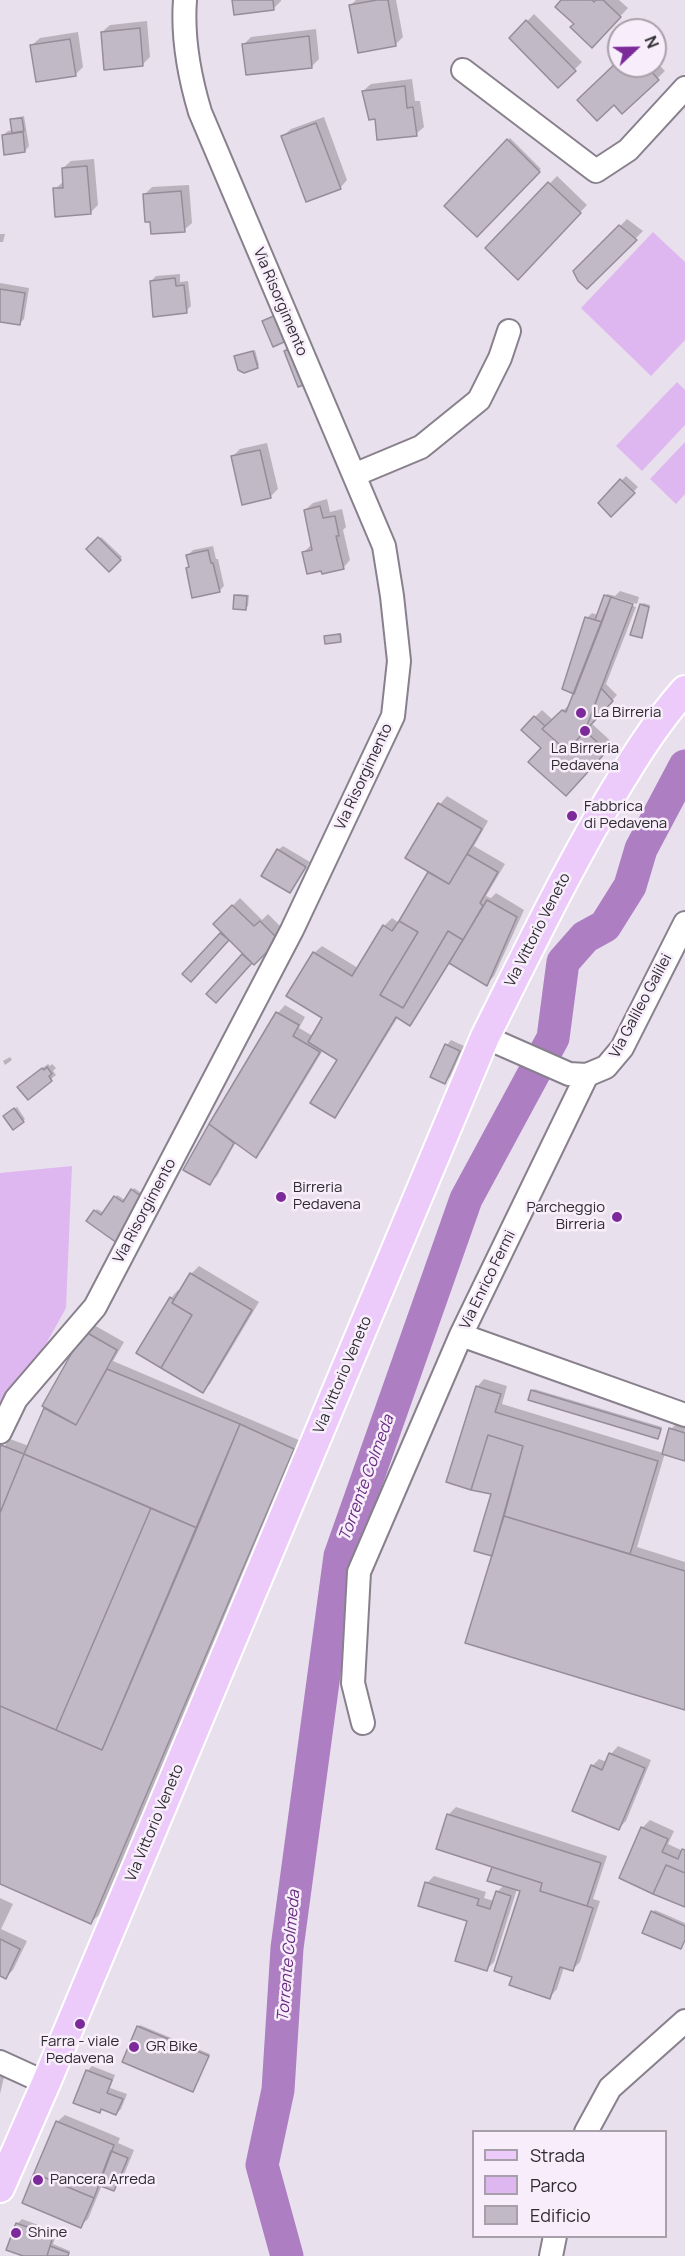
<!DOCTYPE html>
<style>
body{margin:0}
#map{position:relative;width:685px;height:2256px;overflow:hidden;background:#e9e0ed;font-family:Manrope,sans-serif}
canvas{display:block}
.legend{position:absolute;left:472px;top:2130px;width:195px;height:108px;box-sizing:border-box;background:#f7edfb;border:2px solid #a7a0aa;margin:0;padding:8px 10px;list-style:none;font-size:18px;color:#2f2c31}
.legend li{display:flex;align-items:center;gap:12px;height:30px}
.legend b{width:30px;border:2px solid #a7a0aa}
.north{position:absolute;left:607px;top:18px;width:60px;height:60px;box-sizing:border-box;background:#f7edfb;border:2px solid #a7a0aa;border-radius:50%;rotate:68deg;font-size:16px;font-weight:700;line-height:24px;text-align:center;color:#2f2c31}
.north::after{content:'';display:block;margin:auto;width:21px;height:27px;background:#7c2a9a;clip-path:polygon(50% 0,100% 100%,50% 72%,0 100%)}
</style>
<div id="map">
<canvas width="685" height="2256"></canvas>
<ul class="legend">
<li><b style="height:8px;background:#eccafa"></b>Strada</li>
<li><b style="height:16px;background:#dfb7f0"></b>Parco</li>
<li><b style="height:16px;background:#c2b9c6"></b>Edificio</li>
</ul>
<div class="north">N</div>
</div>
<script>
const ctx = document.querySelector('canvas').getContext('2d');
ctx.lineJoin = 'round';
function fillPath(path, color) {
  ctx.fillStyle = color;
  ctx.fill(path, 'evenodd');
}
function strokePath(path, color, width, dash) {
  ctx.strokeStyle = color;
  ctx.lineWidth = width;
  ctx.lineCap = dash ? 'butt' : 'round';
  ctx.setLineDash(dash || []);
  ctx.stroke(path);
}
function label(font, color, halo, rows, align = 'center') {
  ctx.font = font + ' Manrope,sans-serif';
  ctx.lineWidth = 5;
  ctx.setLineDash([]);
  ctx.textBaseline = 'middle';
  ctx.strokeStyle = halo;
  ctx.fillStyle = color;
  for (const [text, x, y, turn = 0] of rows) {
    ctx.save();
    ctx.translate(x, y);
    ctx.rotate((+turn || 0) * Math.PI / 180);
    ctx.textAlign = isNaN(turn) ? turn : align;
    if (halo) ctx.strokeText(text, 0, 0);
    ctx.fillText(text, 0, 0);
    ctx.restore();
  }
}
fillPath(new Path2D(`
 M653,232L685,262V340L651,376L581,308Z
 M677,382L685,390V425L642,471L616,446Z
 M685,442V494L676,504L650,479Z
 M72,1166L66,1308L0,1427V1173Z`), '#dfb7f0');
fillPath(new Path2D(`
 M234,0H281V1L273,9Z
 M356,0H396L403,37L395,45L351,5Z
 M564,0H619L628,8L600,38L576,24Z
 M534,14L582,62L558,86L511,38Z
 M147,21L150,57L142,65L102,32L110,25Z
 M316,29L319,59L312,66L244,44L251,37Z
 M78,32L83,67L75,75L32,45L40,38Z
 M655,61L665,71L622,112L614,103L619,62V66H655Z
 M412,79L415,101H420L424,127L416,134L376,118L363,91L371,84Z
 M24,116L29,146L25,151L3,135L8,131L13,130L12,120L14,118Z
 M324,117L347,180L340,188L283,136L291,129Z
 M510,138L541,169L477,235L446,206Z
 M94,159L98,205L90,213L55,189L64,181L63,168L71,161Z
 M557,176L587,205L518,278L487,248Z
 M189,185L192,223L184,230L144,195L152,187Z
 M627,219L643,231L587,287L575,272Z
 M0,234H5L3,242H0Z
 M180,274V282L188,281L191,306L186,311L151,281L156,276Z
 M0,283L29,288L24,319L19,324L0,321Z
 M255,350L259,365L257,367L236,357Z
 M267,443L278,489L270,497L232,457L240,449Z
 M626,476L638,487L611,515L600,503Z
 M327,499L330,512L342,509L346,527L343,530L350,560L343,568L304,552L311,545L305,510L313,503Z
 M101,537L122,557L109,570L88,549Z
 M213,546L216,559H218L224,586L219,591L190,566L188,555L193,550Z
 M620,591L639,597L637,604L614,597V600L636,607L606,684L617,695L591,723L613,743L573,787L543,748L535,717L542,710L553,720L571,703L576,693L587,618L592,613L598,615L607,594L615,596Z
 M238,594L249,595L248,606L246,608L235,596Z
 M643,603L650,605L641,636V605Z
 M341,633L342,639L340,641L325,636Z
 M447,796L488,821L474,846L505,864L486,896L491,898L496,893L524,910L494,976L487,984L450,962L417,1016L410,1024L398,1017L342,1108L335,1116L339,1059L323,1050L263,1149L256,1156L236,1142L217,1176L209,1183L185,1169L278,1013L285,1005L305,1017L299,1028L313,1036L325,1018L314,953L322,946L358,968L384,926L392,918L399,923L431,871L408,857L440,804Z
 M283,846L310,862L290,891L278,850Z
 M240,898L262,920L268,914L285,931L252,961L216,1001L208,994L245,953L229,938L191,980L184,974L223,932L215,924Z
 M451,1040L464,1046L450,1077L445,1082L447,1045Z
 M10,1057L12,1060L5,1065L3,1061Z
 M48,1064L50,1066L52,1064L56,1068L53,1071L56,1075L28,1098L24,1082Z
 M17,1107L25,1119L23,1121L7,1114Z
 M134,1188L147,1197L88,1221L97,1209L104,1213L117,1195L125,1200Z
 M199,1266L259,1302L210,1384L202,1391L171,1298L178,1290L180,1292L191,1274Z
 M92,1324L124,1342L113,1361L301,1441L99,1915L91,1922L0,1883V1452L10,1439L29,1446L46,1407Z
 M484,1379L507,1386L502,1404L663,1453L671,1429L676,1424L685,1427V1459L665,1453L637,1547L685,1562V1709L494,1555L493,1493L477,1387Z
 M534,1389L662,1427L660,1435L658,1437L532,1391Z
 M618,1746L651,1760L626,1821L618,1829L592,1766L599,1759L607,1762L611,1754Z
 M456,1807L607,1856L593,1899L600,1901L580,1962L573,1969L564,1967L557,1989L550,1997L513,1976L522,1890L517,1889L494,1962L487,1969L469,1920L427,1883L434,1876L486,1892L484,1898L494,1901L497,1892L504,1885L489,1880L494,1866L449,1814Z
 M650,1820L674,1831L668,1844L683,1851L685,1849V1906L642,1828Z
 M0,1898L13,1904L1,1929L27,1941L13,1970L6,1977L0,1974Z
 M655,1910L685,1923V1940L653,1912Z
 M140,2025L210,2054L193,2090L138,2027Z
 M92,2066L115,2075L110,2088L127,2094L121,2109L116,2114L103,2108L99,2111L87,2071Z
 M0,2076L4,2077L0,2094Z
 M65,2115L120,2138L118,2143L134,2150L121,2182L113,2190L102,2185L88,2219L80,2226L57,2122Z
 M22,2219L57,2232L53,2244L70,2251L68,2256H27L17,2224Z`), '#0003');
strokePath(new Path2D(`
 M287,2256L262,2165L278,2090L287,1948L340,1556L466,1199L553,1038L563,962L585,937L605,926L630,886L641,849L685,766`), '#ad7ec2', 33);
const building = new Path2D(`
 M232,0H273L274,10L234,15Z
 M377,0H388L396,46L358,53L349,5Z
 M561,0H592L594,2L596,0H603L621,17L592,48L570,27L574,24L555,7Z
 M526,20L576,71L558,88L509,38Z
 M140,28L143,66L104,70L101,32Z
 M309,36L312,68L246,75L242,44Z
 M70,39L76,76L36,82L30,45Z
 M619,60V66H646L659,80L622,114L614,105L597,121L577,100Z
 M405,86L407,108L413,107L417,136L377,140L375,119L369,120L362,91Z
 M22,118L24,131L12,133L10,119Z
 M316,123L341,189L306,202L281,136Z
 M23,132L25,152L4,155L2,135Z
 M507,139L540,172L477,237L444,206Z
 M87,166L91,214L55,217L53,188H63L62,168Z
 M548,182L581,213L518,280L485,248Z
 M181,191L185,232L151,234L150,222H145L143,194Z
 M619,225L637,240L587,289L578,281L573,271Z
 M175,278L176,286L184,285L187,313L153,317L150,281Z
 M0,289L25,293L20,325L0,322Z
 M283,312L295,337L273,347L262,321Z
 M299,345L314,381L298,387L284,351Z
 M253,351L258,368L244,373L238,370L234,356Z
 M260,450L271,498L242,505L231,456Z
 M620,479L635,493L611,517L598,503Z
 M320,506L323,518L335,516L339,536H336L344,569L322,574L321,571L307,574L302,552L312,550L304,510Z
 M98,537L121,560L109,572L86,549Z
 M208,550L211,563H213L220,592L192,598L186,568L189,567L186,555Z
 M234,595L247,596L246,610L233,609Z
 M604,595L611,597L602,622L595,620Z
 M611,597L633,604L585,731L567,751L542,729L562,710L566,712Z
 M640,604L649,607L642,638L630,635Z
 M585,617L602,622L574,694L562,689Z
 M340,634L341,642L325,644L324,636Z
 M601,688L613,701L585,731Z
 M534,716L545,726L542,729L567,751L585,731L607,751L566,796L528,762L541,748L521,730Z
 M438,803L482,829L449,884L405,858Z
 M277,849L306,867L290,893L261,876Z
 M467,854L498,872L480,903L483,906L463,940L448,931L403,1008L380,995L418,932L399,921L428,872L449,884Z
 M487,900L517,917L487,986L449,963Z
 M232,905L254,926L260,921L279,940L254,965L213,924Z
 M399,921L418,932L380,995L403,1008L448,931L463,940L410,1026L396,1017L335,1118L310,1103L337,1060L308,1042L322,1018L286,996L313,952L352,976L383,925L392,931Z
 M220,933L229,940L191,982L182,974Z
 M242,954L252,963L216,1003L206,994Z
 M276,1012L299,1025L293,1036L320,1052L256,1158L209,1124Z
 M445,1044L460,1051L445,1084L430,1077Z
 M47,1067L52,1074L49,1076L52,1081L28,1100L17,1087L42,1068L44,1070Z
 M14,1108L24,1122L13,1130L3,1116Z
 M209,1124L234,1143L210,1185L183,1170Z
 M131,1189L146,1200L117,1243L86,1221L94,1210L101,1215L114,1196L123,1202Z
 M190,1273L252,1310L203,1393L161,1368L192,1315L172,1303Z
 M170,1297L174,1300L172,1303L192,1315L161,1368L136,1353Z
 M84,1331L117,1350L76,1425L42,1406Z
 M107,1369L240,1424L197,1528L24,1454L44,1408L76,1425Z
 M476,1386L501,1394L495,1412L658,1461L630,1554L504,1516L523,1446L488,1435L471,1490L446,1482Z
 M531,1390L661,1429L658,1439L528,1400Z
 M240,1424L294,1449L91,1924L0,1884V1706L102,1750Z
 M669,1428L685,1433V1461L662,1454Z
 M488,1435L523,1446L492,1556L474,1551L491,1494L471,1490Z
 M1,1445L24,1454L0,1513V1448Z
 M24,1454L151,1508L56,1730L0,1706V1513Z
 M151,1508L197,1528L102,1750L56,1730Z
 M504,1516L685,1571V1710L465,1643Z
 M609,1753L645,1768L619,1830L572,1811L591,1765L602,1770Z
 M447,1814L601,1863L587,1906L540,1891L542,1883L436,1849Z
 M641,1827L668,1839L662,1852L678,1859L682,1849L685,1850V1873L666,1865L653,1894L619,1878Z
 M666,1865L685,1873V1907L653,1894Z
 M492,1867L542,1883L540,1891L593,1908L573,1971L560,1967L550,1999L509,1985L512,1977L494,1971L520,1891L487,1881Z
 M425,1882L479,1899L477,1905L490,1909L496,1891L511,1896L487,1971L455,1961L467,1921L418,1906Z
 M651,1911L685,1926V1940L681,1949L642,1933Z
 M0,1939L20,1949L6,1979L0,1976Z
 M137,2026L209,2056L193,2092L122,2062Z
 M86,2070L112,2080L107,2093L123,2099L116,2115L101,2109L100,2113L73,2103Z
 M56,2121L114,2145L94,2198L34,2173Z
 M111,2151L128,2158L114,2191L98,2185Z
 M34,2173L94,2198L81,2228L22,2203Z
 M16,2223L53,2236L47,2256H23L6,2250Z
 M50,2246L69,2253L68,2256H47Z`);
fillPath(building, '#c2b9c6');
strokePath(building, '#958d99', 1.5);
const minor = new Path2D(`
 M463,70L596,171L628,150L685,88
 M354,475L421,447L479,400L500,358L509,331
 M485,1037L569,1074L587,1075L606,1067L622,1048L685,923
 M461,1335L685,1415
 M0,1432L16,1399L95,1307L292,930L393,716L399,661L392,596L384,546L200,112C189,75 182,39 185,0
 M363,1723L353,1683L359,1572L461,1335L587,1075
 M0,2062L46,2083
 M586,2132L610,2088L685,2021
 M551,2256L555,2236`);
const major = new Path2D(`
 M0,2188L46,2083L485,1037C523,961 560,884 603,810C628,768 652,727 685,690`);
strokePath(minor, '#88808c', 26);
strokePath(major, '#fff', 32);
strokePath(minor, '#fff', 22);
strokePath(major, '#eccafa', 28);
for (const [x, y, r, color] of [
 [581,713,6,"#7c2a9a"],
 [585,731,6,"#7c2a9a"],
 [572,816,6,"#7c2a9a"],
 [281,1197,6,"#7c2a9a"],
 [617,1217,6,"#7c2a9a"],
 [80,2024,6,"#7c2a9a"],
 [134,2047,6,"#7c2a9a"],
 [38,2180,6,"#7c2a9a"],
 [16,2233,6,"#7c2a9a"]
]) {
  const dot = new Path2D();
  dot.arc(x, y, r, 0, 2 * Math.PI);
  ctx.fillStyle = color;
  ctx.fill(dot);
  strokePath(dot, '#f7edfb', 2);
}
label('15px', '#2f2c31', '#f7edfb', [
 ["Via Risorgimento",280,302,67],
 ["Via Risorgimento",364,777,-65],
 ["Via Vittorio Veneto",538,930,-63],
 ["Via Galileo Galilei",641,1006,-62],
 ["Via Risorgimento",145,1211,-62],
 ["Via Enrico Fermi",488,1280,-64],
 ["Via Vittorio Veneto",343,1375,-67],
 ["Via Vittorio Veneto",155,1823,-67]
]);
label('15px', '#2f2c31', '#f7edfb', [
 ["La Birreria",593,713],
 ["La Birreria",585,749,"center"],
 ["Pedavena",585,766,"center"],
 ["Fabbrica",584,807],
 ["di Pedavena",584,824],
 ["Birreria",293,1188],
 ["Pedavena",293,1205],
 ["Parcheggio",605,1208,"right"],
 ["Birreria",605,1225,"right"],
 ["Farra - viale",80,2042,"center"],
 ["Pedavena",80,2059,"center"],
 ["GR Bike",146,2047],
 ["Pancera Arreda",50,2180],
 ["Shine",28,2233]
], 'left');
label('italic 16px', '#682c7f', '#f7edfb', [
 ["Torrente Colmeda",367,1478,-70],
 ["Torrente Colmeda",289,1956,-85]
]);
</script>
